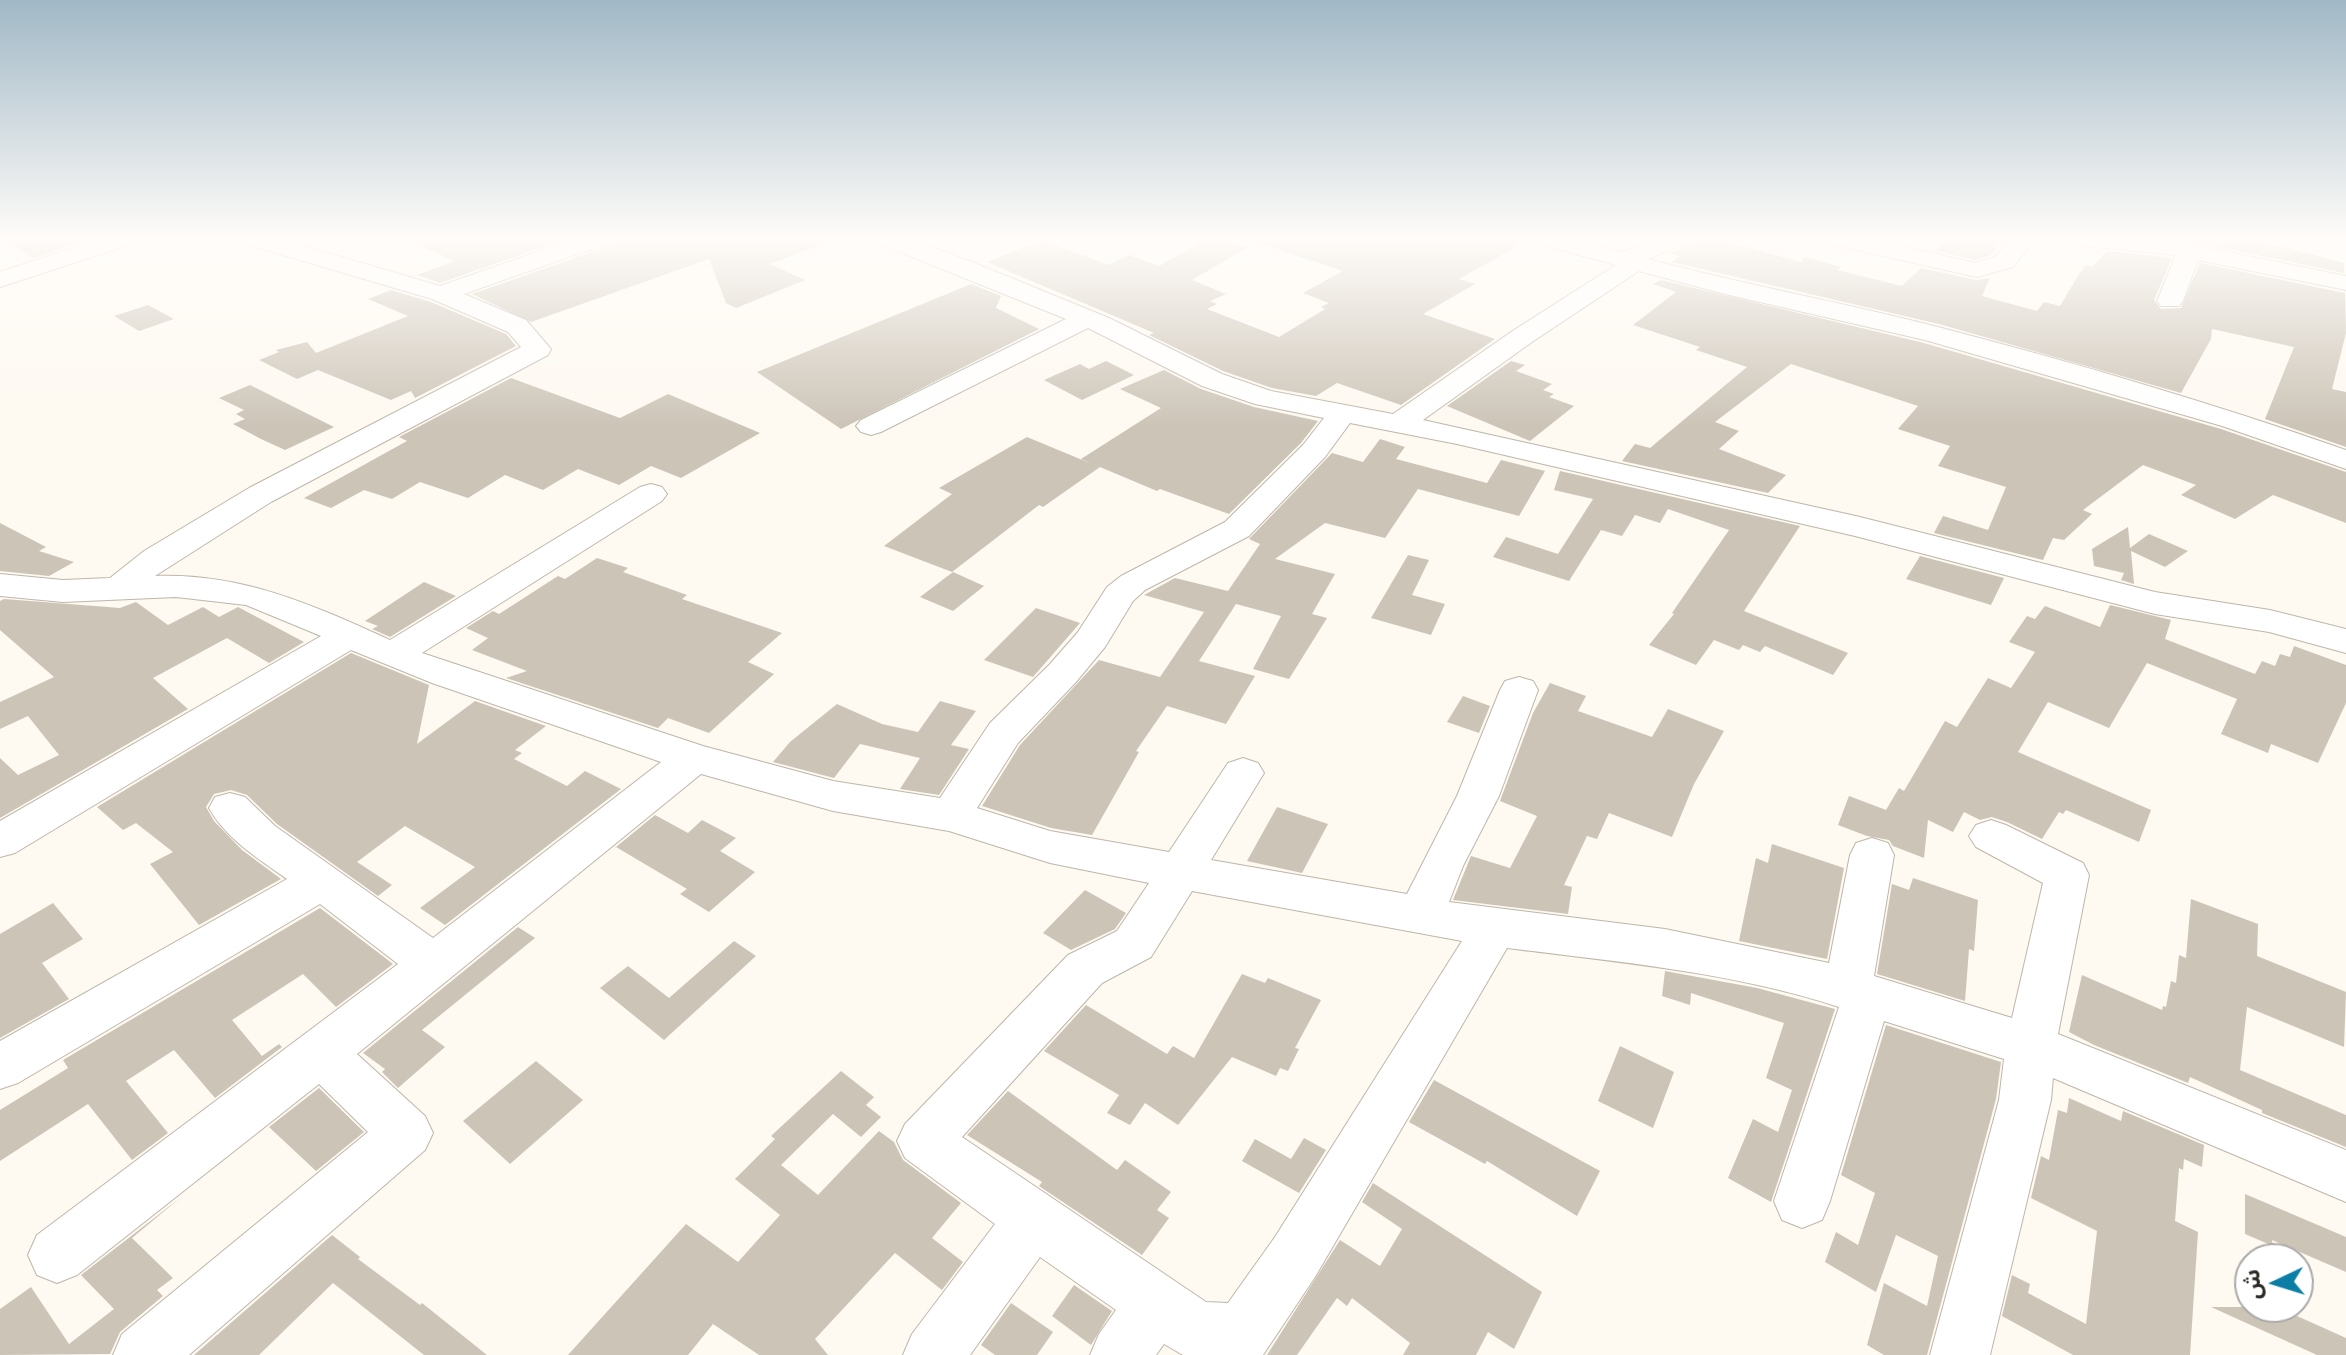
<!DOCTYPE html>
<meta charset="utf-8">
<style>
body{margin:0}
#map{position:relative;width:2346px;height:1355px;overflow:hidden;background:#fef9f1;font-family:Manrope,"Noto Sans Arabic",sans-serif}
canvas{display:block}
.north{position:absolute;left:2234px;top:1243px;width:80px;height:80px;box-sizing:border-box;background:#fff;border:2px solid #abaaa8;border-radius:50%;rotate:266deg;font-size:22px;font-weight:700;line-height:32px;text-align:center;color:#2e2b26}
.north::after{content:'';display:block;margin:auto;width:28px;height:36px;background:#0c7ea6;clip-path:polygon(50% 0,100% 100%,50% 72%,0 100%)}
</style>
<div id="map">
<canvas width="2346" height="1355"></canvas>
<div class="north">ش</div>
</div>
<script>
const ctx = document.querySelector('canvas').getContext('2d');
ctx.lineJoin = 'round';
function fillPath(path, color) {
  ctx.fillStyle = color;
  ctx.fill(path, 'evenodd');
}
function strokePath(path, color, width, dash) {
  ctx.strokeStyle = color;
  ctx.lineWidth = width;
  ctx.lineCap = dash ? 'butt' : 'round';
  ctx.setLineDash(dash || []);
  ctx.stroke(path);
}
fillPath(new Path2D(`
 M3,237H96L33,258Z
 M399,237H571L440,283L417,275L455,261Z
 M618,237H836V239L770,264L805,280L736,308L726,303L709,259L531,322L472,294L612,245Z
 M1211,237L1248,247L1192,280L1226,294L1210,301L1217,304L1207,309L1279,337L1325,309L1321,307L1329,303L1303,293L1343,271L1253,241V237H1524L1527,241L1459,279L1475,284L1423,314L1495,339L1401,405L1337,383L1316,396L1272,388L1223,371L1149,335L1154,333L987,262L1041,240L1109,265L1129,255L1159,266Z
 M1696,237H1711L1801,262L1805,257L1841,267L1837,270L1902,286L1921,268L1976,280L1990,278L1982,296L2037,311L2044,302L2060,306L2079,274L2086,265L2092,267L2107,251L2172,258L2154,300L2161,309L2181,308L2200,263L2345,293L2346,333L2332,389L2346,392V447L2265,419L2294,347L2212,329L2211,339L2181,393L1939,324L1672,262L1680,256L1670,253L1690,245Z
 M1948,237H2005L1991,255L1976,260L1936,251Z
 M2171,237H2247L2344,263V273Z
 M1661,280L1924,343L2221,429L2346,472V523L2273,495L2235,519L2181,495L2196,485L2143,465L2083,510L2092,514L2064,540L2053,538L2043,560L1934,533L1943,516L1988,530L2006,487L1938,466L1950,446L1898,429L1918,406L1791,364L1715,422L1739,431L1719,449L1786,475L1768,493L1622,461L1635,444L1650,448L1747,367L1696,350L1700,347L1633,325L1676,292L1653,284Z
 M971,284L1001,296L996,308L1039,329L841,429L757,372Z
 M391,290L431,302L506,334L516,346L415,398L411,391L391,400L318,370L297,379L259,360L279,352L276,350L307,342L316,353L408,316L368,299Z
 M148,305L174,319L139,331L114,316Z
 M1106,361L1134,375L1082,400L1044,380L1080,364L1089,369Z
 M1511,361L1525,365L1516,371L1552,384L1543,390L1554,394L1549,397L1574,406L1530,441L1447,406Z
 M1164,370L1201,389L1254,407L1318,421L1301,443L1229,514L1160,489L1157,491L1100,467L1043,507L1039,505L952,572L884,546L952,494L939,488L1027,437L1092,464L1081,459L1161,408L1120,389Z
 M511,378L620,418L668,394L760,433L681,478L651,466L619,485L578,469L543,490L505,475L468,498L420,482L392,499L364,490L331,508L304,498L407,441L399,437Z
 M250,385L334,427L285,450L261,439L233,424L245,419L236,414L244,410L219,398Z
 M1380,439L1405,447L1396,459L1487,483L1501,460L1545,471L1519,516L1418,489L1385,538L1325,523L1275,559L1335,574L1312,614L1327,618L1289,679L1253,669L1281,616L1236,604L1199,661L1255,676L1226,724L1167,706L1136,751L1139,752L1092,835L1051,828L982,806L1020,745L1099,660L1160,677L1204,612L1144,595L1175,578L1228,591L1260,544L1249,539L1332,453L1363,462Z
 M1560,471L1800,526L1744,611L1848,653L1833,675L1765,646L1760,652L1743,645L1739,650L1714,640L1696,665L1649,645L1674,614L1672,613L1729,530L1668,509L1660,523L1635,515L1622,536L1601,530L1569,581L1493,557L1506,537L1558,554L1593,499L1554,490Z
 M0,523L46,547L39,551L74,562L49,576L0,571Z
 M2128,527L2130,548L2149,534L2188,551L2165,567L2131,551L2134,584L2121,580L2124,573L2094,566L2092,549Z
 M1408,555L1429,560L1412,595L1445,604L1431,635L1371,618Z
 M1920,556L2004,578L1991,605L1906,579Z
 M597,558L628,568L623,572L687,595L682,599L782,633L748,662L774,674L709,733L668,718L658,728L506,678L527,671L472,650L488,638L466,628L493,611L499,614L558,576L565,579Z
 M953,572L984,586L953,611L920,597Z
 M424,582L456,596L390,637L372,629L378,626L365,621Z
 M4,599L120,608L136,602L168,625L203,607L219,617L238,607L304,642L269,663L227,638L153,678L188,709L0,818V758L18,775L59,755L28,716L0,729V702L54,677L0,630V601Z
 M2110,605L2171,620L2165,639L2255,674L2262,661L2275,666L2280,654L2290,657L2294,646L2346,665V703L2318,763L2271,744L2268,753L2221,734L2237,699L2147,663L2109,728L2048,702L2018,752L2151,810L2139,842L2066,810L2063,814L2059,812L2042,839L2007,822L1992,817L1980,820L1964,812L1953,832L1928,820L1924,858L1893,846L1889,840L1867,836L1838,825L1849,796L1886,810L1899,788L1904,791L1945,721L1957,727L1988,678L2011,688L2035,652L2009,642L2027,616L2035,619L2045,606L2100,627Z
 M1036,608L1080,623L1033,677L984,660Z
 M351,653L429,685L417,744L475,701L546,726L515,750L522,753L514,759L567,786L585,771L621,789L445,925L420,908L475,867L405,826L357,862L392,885L378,896L277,824L247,795L231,790L214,794L206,807L214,821L242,850L281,879L199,925L150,864L173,852L136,823L123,830L97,807Z
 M1550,683L1586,696L1578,711L1652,737L1668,709L1724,731L1694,784L1672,837L1609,813L1597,839L1587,836L1564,885L1572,887L1568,914L1453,900L1471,856L1510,868L1537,816L1500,801L1533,713Z
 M1463,696L1490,706L1479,733L1447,722Z
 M940,701L976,711L951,745L969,749L939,795L900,789L920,758L860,744L834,778L773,762L790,742L837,704L882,724L918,732Z
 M1277,807L1328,824L1302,873L1247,861Z
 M655,815L688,833L702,820L736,838L720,851L755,872L709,912L680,894L687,889L616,847Z
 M1772,844L1844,868L1827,959L1739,941L1756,858L1768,863Z
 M1913,878L1978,900L1974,951L1969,949L1965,1001L1877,974L1892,884L1909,890Z
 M1085,890L1126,913L1115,929L1071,950L1043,933Z
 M2191,899L2258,924L2257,956L2346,992L2344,1047L2247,1007L2240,1070L2346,1115V1147L2262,1113V1110L2190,1077L2188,1083L2094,1045L2069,1032L2082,975L2162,1010L2163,1006L2166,1007L2171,981L2176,983L2179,955L2186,958Z
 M53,903L83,939L42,963L69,999L0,1038V934Z
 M320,908L393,964L336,1007L303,974L232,1020L262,1056L279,1044L282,1047L215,1098L174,1050L126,1081L168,1133L132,1160L88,1104L0,1161V1110L68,1068L63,1060Z
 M518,927L535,938L422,1030L445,1047L398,1088L382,1072L385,1069L363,1053Z
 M734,941L756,956L664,1040L600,988L628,966L669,998Z
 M1665,971L1757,988L1835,1009L1771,1202L1728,1178L1753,1119L1778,1132L1792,1090L1766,1078L1784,1023L1691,993L1690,1005L1662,996Z
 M1242,974L1265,983L1268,978L1321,1000L1295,1048L1299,1049L1288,1071L1280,1068L1276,1076L1232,1057L1178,1125L1145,1103L1130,1125L1107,1113L1119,1095L1044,1051L1086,1005L1167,1054L1173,1046L1194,1058Z
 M1886,1025L2001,1062L1996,1099L1927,1355H1884L1867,1345L1884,1283L1927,1306L1938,1256L1896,1235L1876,1292L1825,1262L1836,1232L1858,1245L1875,1193L1841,1175Z
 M1620,1046L1674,1072L1653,1128L1598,1101Z
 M536,1061L583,1100L510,1164L463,1121Z
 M841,1071L874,1097L866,1105L881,1117L861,1137L833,1114L781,1165L818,1195L879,1131L894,1142L903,1160L961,1203L932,1238L963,1262L942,1290L895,1253L815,1339L828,1355H759L713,1324L688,1355H568L686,1224L738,1262L780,1215L735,1179L775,1139L771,1136Z
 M1434,1080L1600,1171L1577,1216L1487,1161L1485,1164L1409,1122Z
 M319,1088L364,1132L316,1171L269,1127Z
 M1008,1091L1117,1170L1125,1160L1171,1192L1157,1210L1169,1218L1142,1255L1039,1186L1042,1182L967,1135Z
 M2069,1098L2121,1121L2123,1111L2204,1145L2202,1167L2184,1159L2183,1170L2179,1168L2175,1221L2198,1232L2190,1355H2073L2002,1316L2012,1275L2030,1284L2028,1293L2086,1324L2097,1231L2031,1198L2041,1156L2049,1160L2058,1110L2067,1113Z
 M1304,1138L1326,1150L1299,1193L1242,1161L1255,1139L1291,1159Z
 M1373,1183L1542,1292L1514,1349L1488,1332L1476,1355H1403L1410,1343L1352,1298L1347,1306L1337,1298L1297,1355H1267L1340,1240L1380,1266L1402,1229L1362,1202Z
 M2245,1194L2346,1237V1272L2272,1240L2273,1246L2245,1234Z
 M180,1198L132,1238L173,1278L157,1290L163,1296L120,1332L110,1354L0,1355V1309L31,1287L69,1344L114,1309L81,1275Z
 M332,1235L360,1257L358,1259L420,1305L422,1303L487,1355H424L333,1283L259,1355H194Z
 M1074,1285L1112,1311L1091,1345L1052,1316Z
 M1011,1303L1053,1332L1037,1355H995L981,1345Z
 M2211,1307H2277L2346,1338V1355H2317Z`), '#ccc4b7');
const minor = new Path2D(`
 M106,237H142L138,242L0,287V272Z
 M235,237H273L440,286L580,237H615L611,242L464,294L526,320L551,349L548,355L271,502L155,576C243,573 313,605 390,640L640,487L651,484L662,487L667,494L662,501L422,653L703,746L833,781L940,798L990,723L1050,664L1078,632L1107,587L1121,576L1225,522L1303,445L1324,418L1255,404L1202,386L1088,328L881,432L871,435L861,432L856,426L861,420L1066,319L875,242L871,237H905L977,264L1109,318L1222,374L1271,391L1393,414L1514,330L1616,265L1531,242L1527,237H1566L1623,252L1660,237H1693L1689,242L1648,259C1744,285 1842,302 1938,327C2076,363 2212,403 2346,450V469L2222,426L1925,340L1725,294L1639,271L1532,342L1423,420L1860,517L2155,592L2270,610L2346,629V653L2269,632L2155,614L1855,536L1457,444L1350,423L1325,457L1249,536L1145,590L1133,601L1105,647L1076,682L1018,743L977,808L1050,831L1169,852L1228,763L1243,758L1258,763L1264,773L1211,860L1407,894L1457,796L1500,690L1505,681L1519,677L1533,681L1538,690L1499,796L1463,866L1449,902L1665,929L1829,963L1850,855L1856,843L1872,838L1888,843L1894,855L1874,976L2012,1018L2043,883L1976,847L1969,836L1976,825L1991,820L2006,825L2083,863L2089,875L2058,1034L2346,1150V1202L2053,1078L2051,1100L1990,1355H1930L1999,1100L2004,1059L1884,1021L1830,1201L1822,1220L1802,1228L1782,1220L1774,1201L1839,1007C1732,972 1619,962 1507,948L1315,1277L1263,1355H1183L1164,1344L1156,1355H1090L1099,1334L1116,1310L1040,1257L970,1355H903L912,1334L995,1224L905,1158L897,1141L905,1124L1068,955L1117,931L1149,883L1050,863L949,831L833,811L701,774L357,1054L425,1116L433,1133L425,1150L189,1355H113L122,1334L368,1132L319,1084L77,1275L57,1283L37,1275L28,1255L37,1235L398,964L320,904L18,1083L0,1089V1041L287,879C259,859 226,839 209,808L215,797L230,793L245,797L275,826L433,938L661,762L432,683L351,650L15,853L0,857V821L321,636L246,605L176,597L63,602L0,596V574L63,580L110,578L144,551L249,488L521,347L508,332L432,299L239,242ZM1192,891L1462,941L1275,1237L1228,1303L1206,1302L962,1137L1102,983L1151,957Z
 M1816,237H1860L1976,263L1995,257L2012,237H2037L2013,267L1977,277L1820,242Z
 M2053,237L2170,240L2346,276V290L2198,260L2183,301L2179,306H2161L2157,301L2176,255L2065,244L2057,242Z`);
strokePath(minor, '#beb6aa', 2);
fillPath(minor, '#fff');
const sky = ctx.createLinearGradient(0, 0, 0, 427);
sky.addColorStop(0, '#a1b8c6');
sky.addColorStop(0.56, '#fffcf9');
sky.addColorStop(1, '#fffcf900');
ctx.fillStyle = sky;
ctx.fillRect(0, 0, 2346, 427);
</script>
